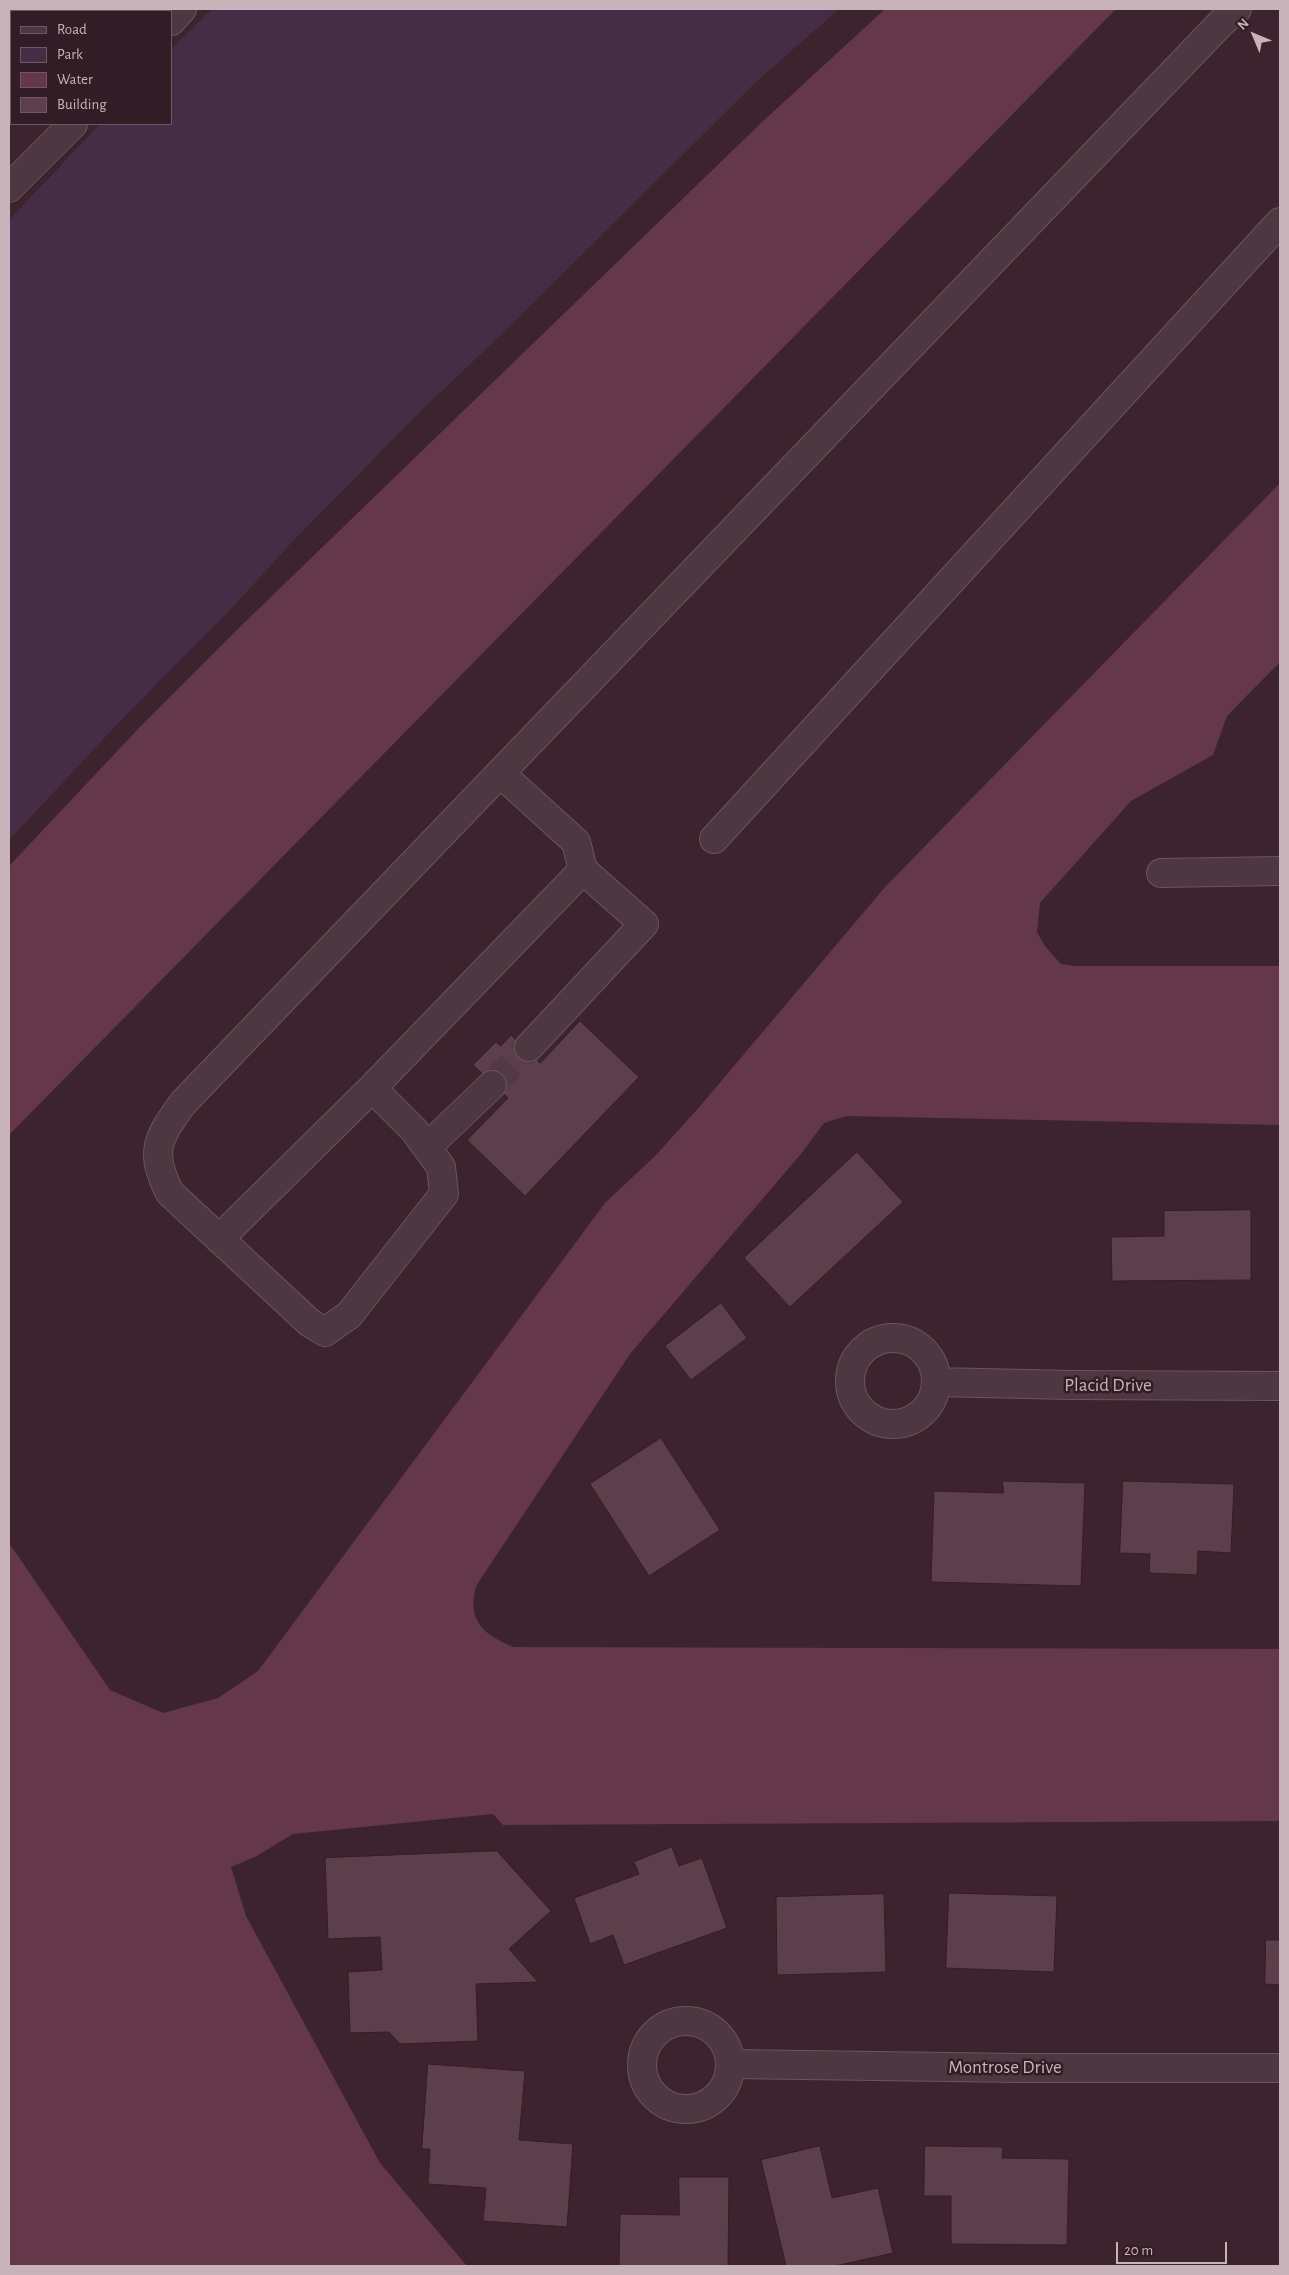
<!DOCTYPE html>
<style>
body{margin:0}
#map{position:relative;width:1289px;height:2275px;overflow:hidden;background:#3d232e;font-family:"Alegreya Sans",sans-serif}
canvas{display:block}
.frame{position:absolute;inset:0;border:10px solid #c8b3bb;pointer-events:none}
.legend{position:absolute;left:10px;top:10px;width:162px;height:115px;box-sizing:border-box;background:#321c25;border:1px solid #6e5861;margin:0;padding:6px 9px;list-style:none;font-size:15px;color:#c8b3bb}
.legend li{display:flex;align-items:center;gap:10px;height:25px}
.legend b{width:25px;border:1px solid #6e5861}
.north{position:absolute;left:1229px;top:10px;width:50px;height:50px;-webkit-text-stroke:4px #321c25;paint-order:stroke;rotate:315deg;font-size:14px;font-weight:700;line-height:20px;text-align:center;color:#c8b3bb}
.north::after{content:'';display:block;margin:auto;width:18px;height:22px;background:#c8b3bb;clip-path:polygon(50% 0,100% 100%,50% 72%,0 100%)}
.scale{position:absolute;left:1116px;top:2242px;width:111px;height:22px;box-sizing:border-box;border:2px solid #c8b3bb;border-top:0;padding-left:6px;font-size:15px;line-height:18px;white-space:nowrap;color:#c8b3bb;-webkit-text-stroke:4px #321c25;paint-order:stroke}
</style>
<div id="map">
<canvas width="1289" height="2275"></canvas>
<div class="frame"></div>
<ul class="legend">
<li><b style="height:6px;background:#4d3740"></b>Road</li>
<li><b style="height:14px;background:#452d46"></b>Park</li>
<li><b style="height:14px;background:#643749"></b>Water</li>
<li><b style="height:14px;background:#5d3f4b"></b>Building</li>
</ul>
<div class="north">N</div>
<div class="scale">20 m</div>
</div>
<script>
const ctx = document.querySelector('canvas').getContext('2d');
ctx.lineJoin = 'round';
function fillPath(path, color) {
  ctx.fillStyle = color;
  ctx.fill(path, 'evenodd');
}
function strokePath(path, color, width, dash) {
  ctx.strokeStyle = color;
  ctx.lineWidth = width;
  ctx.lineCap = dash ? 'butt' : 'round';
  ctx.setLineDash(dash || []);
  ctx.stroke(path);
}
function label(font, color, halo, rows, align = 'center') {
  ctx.font = font + ' "Alegreya Sans",sans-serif';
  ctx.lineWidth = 5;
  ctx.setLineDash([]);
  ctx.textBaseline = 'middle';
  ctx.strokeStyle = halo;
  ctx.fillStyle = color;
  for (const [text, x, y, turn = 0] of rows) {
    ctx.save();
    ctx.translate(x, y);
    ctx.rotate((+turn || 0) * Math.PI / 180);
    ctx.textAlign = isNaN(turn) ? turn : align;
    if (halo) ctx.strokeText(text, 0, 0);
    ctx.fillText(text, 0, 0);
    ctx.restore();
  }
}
fillPath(new Path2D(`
 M212,9H839L757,81L501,335L424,408L295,539L230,610L125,716L9,840V220L100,124H171V49Z`), '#452d46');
fillPath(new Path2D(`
 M885,9H1116L9,1135V866L138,729L245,622L761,123Z
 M1280,483V662L1227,716L1213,755L1131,801L1040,903L1037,932L1045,946L1061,964L1075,966H1280V1125L846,1116L824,1123L801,1154L630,1354L476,1586C467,1621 483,1634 513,1647L1280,1649V1821L503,1825L493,1814L293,1834L255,1857L231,1867L246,1916L380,2163L467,2266H9V1543L110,1690L163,1713L218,1698L258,1671L605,1203L656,1155L701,1105L885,887Z`), '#643749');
const building = new Path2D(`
 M24,9H55L52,11H27Z
 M580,1021L639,1077L525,1196L467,1140L508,1098L473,1065L496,1042L501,1046L511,1035L540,1063Z
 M857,1152L903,1202L790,1307L744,1258Z
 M1251,1210V1280L1112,1281L1111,1237L1164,1236V1211Z
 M721,1303L747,1338L691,1380L665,1346Z
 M661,1438L720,1530L649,1576L590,1484Z
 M1003,1481L1085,1483L1081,1586L931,1582L934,1491L1003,1493Z
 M1123,1481L1234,1484L1231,1553L1198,1551L1197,1575L1149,1573L1150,1554L1120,1553Z
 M672,1847L679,1866L702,1858L727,1928L624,1965L613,1935L590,1944L574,1898L639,1874L634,1862Z
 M497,1851L551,1911L509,1949L538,1982L476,1984L478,2041L400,2044L389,2032L350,2033L348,1972L382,1970L380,1937L328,1939L325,1858Z
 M949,1893L1057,1896L1054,1972L946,1968Z
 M884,1894L886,1972L777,1975L776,1897Z
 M1266,1940H1280V1985L1265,1984Z
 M428,2064L525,2071L519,2140L573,2144L567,2227L483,2221L486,2188L428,2184L430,2149H422Z
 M820,2146L832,2198L878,2188L893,2253L835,2266H786L761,2160Z
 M925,2146L1003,2147L1002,2158L1069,2159L1067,2245L951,2244V2196H924Z
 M679,2177H729L728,2266H619L620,2214L679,2215Z`);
fillPath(building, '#5d3f4b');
strokePath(building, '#341e27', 1);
strokePath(new Path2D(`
 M492,1085L529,1047`), '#523943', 28, [28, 14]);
const minor = new Path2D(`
 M171,21L182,9
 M9,188L73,124
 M500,773L576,842L583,870L372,1088L414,1130L441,1167L444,1194L349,1315L325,1332L310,1323L170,1193C149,1152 157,1139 183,1103L1221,23L1237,9
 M714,839L1280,222
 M1161,873L1280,871
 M529,1047L644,924L583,870
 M427,1147L492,1085
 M219,1239L372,1088
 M850 1381a43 43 0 1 1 86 0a43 43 0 1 1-86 0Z
 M936,1382L1072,1385L1280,1386
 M642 2065a44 44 0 1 1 88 0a44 44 0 1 1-88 0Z
 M730,2064L1021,2068H1280`);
strokePath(minor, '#6b555e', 30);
strokePath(minor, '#4d3740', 28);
label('19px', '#c8b3bb', '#321c25', [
 ["Placid Drive",1108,1385],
 ["Montrose Drive",1005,2067]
]);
</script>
